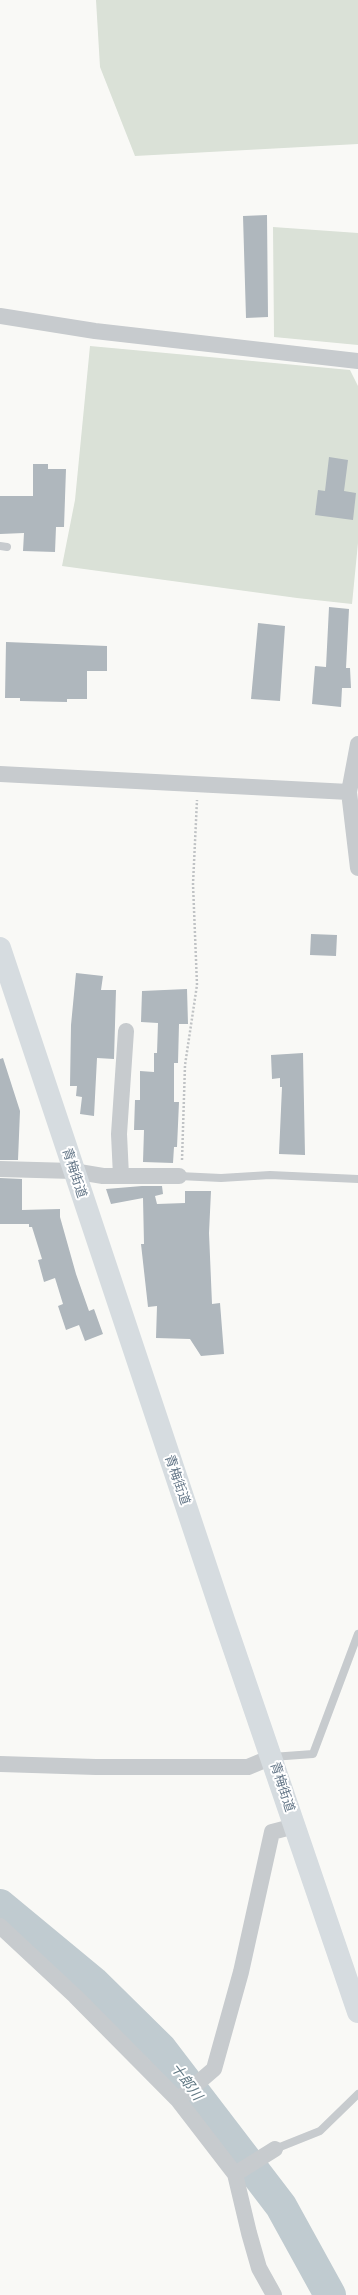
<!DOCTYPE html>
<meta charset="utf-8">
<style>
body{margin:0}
canvas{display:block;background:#f9f9f6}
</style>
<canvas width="358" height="2295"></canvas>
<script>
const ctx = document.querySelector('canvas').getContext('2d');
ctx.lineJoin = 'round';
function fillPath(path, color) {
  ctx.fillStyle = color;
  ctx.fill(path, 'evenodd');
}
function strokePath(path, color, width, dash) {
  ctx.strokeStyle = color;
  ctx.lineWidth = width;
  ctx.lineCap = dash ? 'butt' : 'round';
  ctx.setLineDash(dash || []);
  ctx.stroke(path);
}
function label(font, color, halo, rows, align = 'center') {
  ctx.font = font + ' "Fira Sans Condensed","Noto Sans JP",sans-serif';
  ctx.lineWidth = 4;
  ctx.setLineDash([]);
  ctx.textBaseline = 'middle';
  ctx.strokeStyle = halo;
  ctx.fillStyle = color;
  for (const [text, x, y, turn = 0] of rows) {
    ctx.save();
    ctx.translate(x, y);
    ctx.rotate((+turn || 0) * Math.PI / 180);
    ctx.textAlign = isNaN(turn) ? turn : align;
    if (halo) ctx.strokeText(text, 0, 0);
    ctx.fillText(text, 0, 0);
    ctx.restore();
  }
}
fillPath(new Path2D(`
 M96,0H358V144L135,156L100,67Z
 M273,227L358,233V345L274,337Z
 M90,346L350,370L358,386V543L352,604L297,598L62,566L75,500Z`), '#dae1d7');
strokePath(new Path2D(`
 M0,1905L93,1982L161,2049L281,2206L330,2295`), '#c0cbd0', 32);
fillPath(new Path2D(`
 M267,215L268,317L246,318L243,216Z
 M329,457L348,460L344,491L356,493L353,520L315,515L318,490L325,491Z
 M33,464H48V469H66L64,527H56L55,552L23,551L24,533L0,534V496H33Z
 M329,607L349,609L346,668H350L351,688H342L341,707L312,704L315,666L326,667Z
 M258,623L285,626L280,701L251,699Z
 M6,642L107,646V671H87V699H67V702L20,701V698H5Z
 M311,934L337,935L336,956L310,955Z
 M76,973L103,976L101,990H116L114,1059L97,1058L94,1116L80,1114L82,1097L76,1096L77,1086H70L71,1025Z
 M187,989L188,1024H179L178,1063H174V1102H179L177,1147H174L173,1163L143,1162L144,1130H134L135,1100H140V1071L154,1072V1053H157L158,1023L141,1022L142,991Z
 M303,1053L305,1155L279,1154L282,1087H280V1078L272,1079L271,1055Z
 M3,1058L20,1111L18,1160H0V1059Z
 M0,1178L22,1179V1210L60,1209V1217L76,1274L89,1311L94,1309L103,1334L85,1341L79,1325L66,1330L58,1306L63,1304L55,1278L44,1282L38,1260L42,1259L32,1227H29V1224H0Z
 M142,1186H162L163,1194L155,1196L157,1204L185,1203V1191H211L209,1233L212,1304L220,1303L224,1354L201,1356L190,1339L156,1338L157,1306L148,1307L141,1244H144L143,1198L111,1204L106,1189Z`), '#afb7bd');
strokePath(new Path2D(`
 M182,1160L185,1065L197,985L193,884L197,800`), '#c0c3c5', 2.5, [2, 2]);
strokePath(new Path2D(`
 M0,546L7,547
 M179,1176L221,1178L270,1175L358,1179
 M272,1757L313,1754L358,1634
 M275,2149L320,2131L358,2094`), '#c7cbce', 8);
strokePath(new Path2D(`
 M0,316L95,331L358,361
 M358,744L349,792L358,868
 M0,774L349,792
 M0,1169L73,1171L103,1176H179
 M121,1176L119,1134L126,1031
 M0,1764L96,1767H248L272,1757
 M0,1926L75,1996L178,2100L235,2174L249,2233L259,2268L274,2295
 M178,2100L214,2069L241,1972L272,1832L295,1826
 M235,2174L275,2149`), '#c7cbce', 16);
strokePath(new Path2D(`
 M0,948L224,1620L358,2012`), '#d6dce0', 22);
label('13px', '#667889', '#fff', [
 ["青梅街道",74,1173,72],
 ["青梅街道",177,1480,71],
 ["青梅街道",282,1787,72]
]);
label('italic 14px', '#627984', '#fff', [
 ["十郎川",186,2082,53]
]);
</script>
